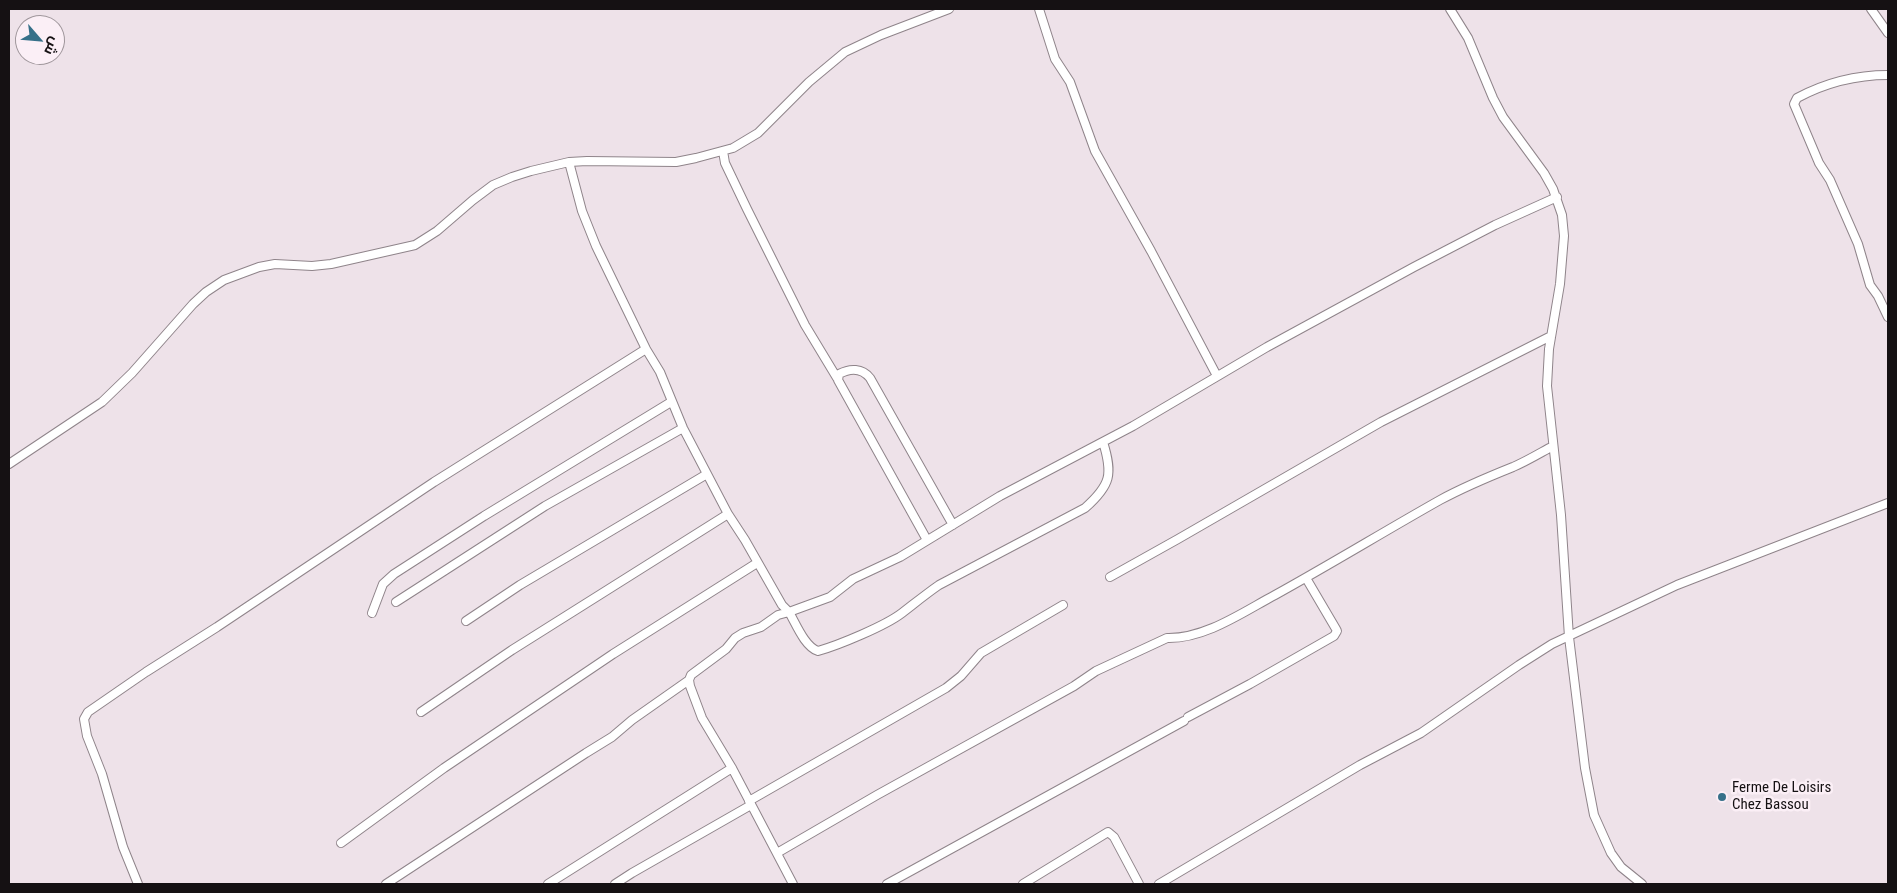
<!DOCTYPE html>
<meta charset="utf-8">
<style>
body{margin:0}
#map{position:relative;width:1897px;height:893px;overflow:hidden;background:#eee2e9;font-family:"Roboto Condensed",Cairo,sans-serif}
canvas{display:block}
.frame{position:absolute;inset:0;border:10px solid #151113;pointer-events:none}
.north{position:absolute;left:15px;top:15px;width:50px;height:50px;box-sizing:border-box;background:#fbeff6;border:1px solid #9f969b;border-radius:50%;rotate:117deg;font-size:14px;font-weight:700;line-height:20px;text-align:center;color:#151113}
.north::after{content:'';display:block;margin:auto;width:18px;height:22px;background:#367089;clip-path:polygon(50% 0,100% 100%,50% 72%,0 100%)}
</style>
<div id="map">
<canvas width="1897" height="893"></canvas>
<div class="frame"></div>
<div class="north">ش</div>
</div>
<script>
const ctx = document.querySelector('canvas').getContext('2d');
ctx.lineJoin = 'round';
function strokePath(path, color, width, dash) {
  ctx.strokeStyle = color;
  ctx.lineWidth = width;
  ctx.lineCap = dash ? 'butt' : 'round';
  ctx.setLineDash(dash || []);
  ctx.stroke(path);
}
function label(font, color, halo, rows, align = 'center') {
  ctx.font = font + ' "Roboto Condensed",sans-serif';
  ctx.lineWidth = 5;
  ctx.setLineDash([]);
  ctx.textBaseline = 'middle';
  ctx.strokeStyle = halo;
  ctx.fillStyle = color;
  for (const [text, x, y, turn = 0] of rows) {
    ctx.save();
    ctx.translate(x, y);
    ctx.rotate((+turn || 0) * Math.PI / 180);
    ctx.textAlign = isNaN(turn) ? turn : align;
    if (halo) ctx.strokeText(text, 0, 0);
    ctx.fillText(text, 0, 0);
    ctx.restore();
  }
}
const street = new Path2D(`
 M1039,9L1055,59L1070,82L1095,151L1151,251L1217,376
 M1450,9L1468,38L1493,98L1503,117L1544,173L1553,189L1562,215L1564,236L1560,284L1549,349L1547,386L1561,515L1569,637L1585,768L1594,815L1611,853L1621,867L1642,884
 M1871,9L1888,33
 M1888,75C1857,75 1825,83 1797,98L1794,104L1819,163L1830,180L1858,244L1870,285L1878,296L1888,317
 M723,151L725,163L747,209L805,325L837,378
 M569,162L582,211L596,246L646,349L660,372L683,428L728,514L745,540L782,605L789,612L830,597L853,579L900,557L1000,496L1133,426L1267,347L1414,267L1495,225L1557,197
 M9,464L102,402L132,373L193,304L206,292L224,280L259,267L275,264L312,266L331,264L415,245L437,231L473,200L493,185L512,177L531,171L569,162L587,161L676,162L696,158L733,148L758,133L809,82L845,52L881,35L949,9
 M927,540L838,380L839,374C850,368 862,368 870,378L953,525
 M1110,577L1178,539L1381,422L1551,336
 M396,602L545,506L683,428
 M372,613L383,584L394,574L484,516L671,402
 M466,621L520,585L707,474
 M421,712L512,650L728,514
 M1188,717L1250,684L1334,636L1337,631L1336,629L1306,578
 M749,801L946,688L961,676L981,653L1063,605
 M341,843L444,768L613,654L757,563
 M777,853L877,795L1074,686L1096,671L1167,638C1205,639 1243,612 1275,595C1331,564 1385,531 1440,500C1464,487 1488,477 1513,467C1527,461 1540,453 1553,446
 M138,884L123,847L102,774L87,736L84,719L88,712L146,672L217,627L434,482L646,349
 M386,884L586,753L612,737L632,720L689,680
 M548,884L732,768
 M615,884L632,873L751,805
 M793,884L732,768L702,718L690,686L689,680L691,675L726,649L735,638L743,633L761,627L778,615L789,612C796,624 805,647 818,651C839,645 885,626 902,613C915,603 926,594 939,585L1085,508C1111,485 1113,474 1103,442
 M887,884L1184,721
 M1023,884L1108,832L1114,837L1139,884
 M1159,884L1360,765L1421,733L1519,665L1552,644L1677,585L1888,503`);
strokePath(street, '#8f848a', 10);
strokePath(street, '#fff', 8);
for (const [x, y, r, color] of [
 [1722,797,5,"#367089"]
]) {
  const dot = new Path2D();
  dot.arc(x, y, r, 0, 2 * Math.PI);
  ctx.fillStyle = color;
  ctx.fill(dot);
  strokePath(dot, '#fbeff6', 2);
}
label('15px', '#151113', '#fbeff6', [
 ["Ferme De Loisirs",1732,788],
 ["Chez Bassou",1732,805]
], 'left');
</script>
